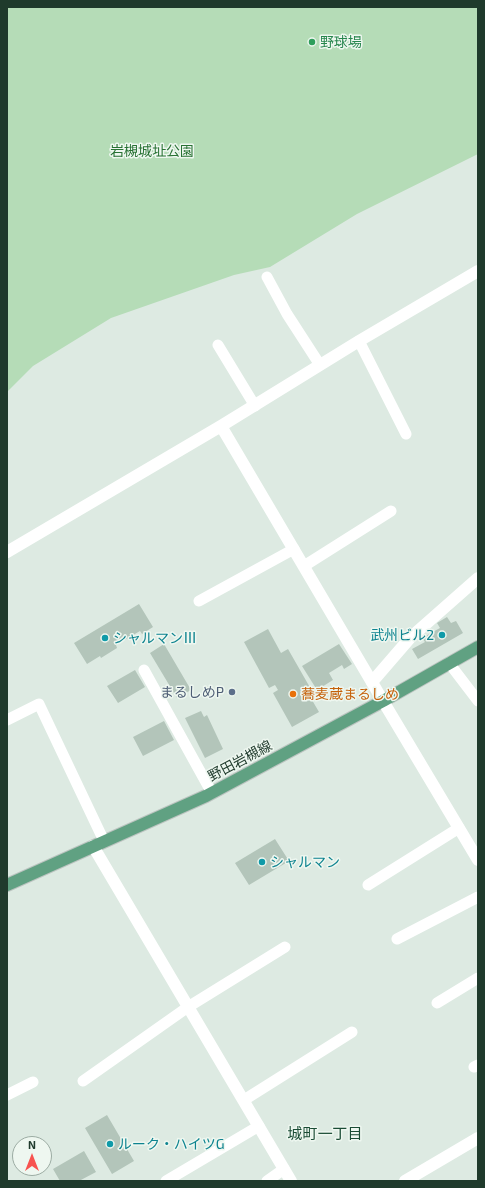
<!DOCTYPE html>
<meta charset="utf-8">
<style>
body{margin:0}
#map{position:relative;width:485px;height:1188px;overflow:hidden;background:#ddeae2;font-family:"Exo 2",sans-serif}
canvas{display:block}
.frame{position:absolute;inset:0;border:8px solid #1f3a2c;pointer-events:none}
.north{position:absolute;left:12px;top:1136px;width:40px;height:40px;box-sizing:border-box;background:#eef7f0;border:1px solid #9baba2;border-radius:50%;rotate:0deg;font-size:11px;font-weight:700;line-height:16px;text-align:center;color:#1f3a2c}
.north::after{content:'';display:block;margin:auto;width:14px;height:18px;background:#f7534f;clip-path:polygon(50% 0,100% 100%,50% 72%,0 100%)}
</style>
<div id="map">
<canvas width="485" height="1188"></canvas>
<div class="frame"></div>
<div class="north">N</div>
</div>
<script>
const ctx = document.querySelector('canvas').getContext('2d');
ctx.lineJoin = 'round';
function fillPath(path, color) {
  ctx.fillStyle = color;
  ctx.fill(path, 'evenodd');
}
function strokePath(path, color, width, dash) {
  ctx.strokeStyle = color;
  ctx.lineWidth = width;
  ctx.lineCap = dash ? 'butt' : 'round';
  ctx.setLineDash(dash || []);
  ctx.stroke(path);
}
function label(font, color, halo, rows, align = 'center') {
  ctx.font = font + ' "Exo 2","Noto Sans JP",sans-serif';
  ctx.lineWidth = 3;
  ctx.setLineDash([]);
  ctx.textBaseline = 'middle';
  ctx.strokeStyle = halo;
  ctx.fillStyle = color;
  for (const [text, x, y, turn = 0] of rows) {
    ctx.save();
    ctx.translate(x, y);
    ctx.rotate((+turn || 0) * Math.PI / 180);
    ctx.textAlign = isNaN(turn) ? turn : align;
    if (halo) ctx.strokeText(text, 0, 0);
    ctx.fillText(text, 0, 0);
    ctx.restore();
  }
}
fillPath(new Path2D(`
 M7,7H478V154L357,214L270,267L234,275L111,318L33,366L7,392Z`), '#b5dcb7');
fillPath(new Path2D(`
 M139,604L153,627L142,634L140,631L116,645L117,648L101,658L100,656L87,664L74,643Z
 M447,617L451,623L456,621L463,633L418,659L412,649L425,642L422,638L440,628L437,623Z
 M268,629L281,653L288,649L316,698L312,700L319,712L292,727L273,693L278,690L275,685L269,688L244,642Z
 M164,644L191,690L177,698L150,653Z
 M339,644L352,664L344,669L342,665L329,673L333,680L317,690L302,666Z
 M135,670L145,687L118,703L107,686Z
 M201,711L204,717L207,715L223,749L205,758L185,718Z
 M164,721L174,740L143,756L133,737Z
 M275,839L289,861L249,885L235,863Z
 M107,1115L134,1161L112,1174L85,1128Z
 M84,1151L96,1172L79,1181H60L53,1169Z`), '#b3c5ba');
const primary = new Path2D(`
 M7,885L206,796L383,701L478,647`);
strokePath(primary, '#bcc4c0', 14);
strokePath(new Path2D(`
 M267,277L287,314L320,365
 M359,341L406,434
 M218,345L255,406
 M304,566L391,511
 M199,601L294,549
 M449,663L478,701
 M144,670L212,793
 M7,720L39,704L104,841
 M368,885L459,828
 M397,939L478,897
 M437,1003L478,978
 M474,1067L478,1065
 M83,1081L188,1007L285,947
 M7,1095L33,1082
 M244,1100L352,1032
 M166,1181L259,1126
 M267,1181L284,1169`), '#fff', 11);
strokePath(new Path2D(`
 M221,426L383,701L478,860
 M7,552L221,426L359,341L478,271
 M93,846L291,1181
 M405,1181L478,1138`), '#fff', 12);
strokePath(new Path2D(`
 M372,682L410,638L478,578`), '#fff', 12);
strokePath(primary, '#60a182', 12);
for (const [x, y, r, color] of [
 [312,42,4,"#2e9e5b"],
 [442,635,4,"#0f9aa8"],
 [105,638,4,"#0f9aa8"],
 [232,692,4,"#5c6f8a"],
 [293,694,4,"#e8710a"],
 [262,862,4,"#0f9aa8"],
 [110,1144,4,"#0f9aa8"]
]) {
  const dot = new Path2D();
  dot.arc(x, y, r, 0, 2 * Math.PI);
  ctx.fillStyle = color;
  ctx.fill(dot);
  strokePath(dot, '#eef7f0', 1.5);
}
label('14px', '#27864d', '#eef7f0', [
 ["野球場",320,42]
], 'left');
label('14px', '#287234', '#eef7f0', [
 ["岩槻城址公園",152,151]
]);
label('14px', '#0d838f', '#eef7f0', [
 ["武州ビル2",434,635,"right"],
 ["シャルマンⅢ",113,638],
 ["シャルマン",270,862],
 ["ルーク・ハイツG",118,1144]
], 'left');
label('14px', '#4e5e75', '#eef7f0', [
 ["まるしめP",224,692]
], 'right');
label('14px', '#c56008', '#eef7f0', [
 ["蕎麦蔵まるしめ",301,694]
], 'left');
label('14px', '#1f3a2c', '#eef7f0', [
 ["野田岩槻線",240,761,-28]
]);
label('15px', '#1a4c35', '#eef7f0', [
 ["城町一丁目",325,1134]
]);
</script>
